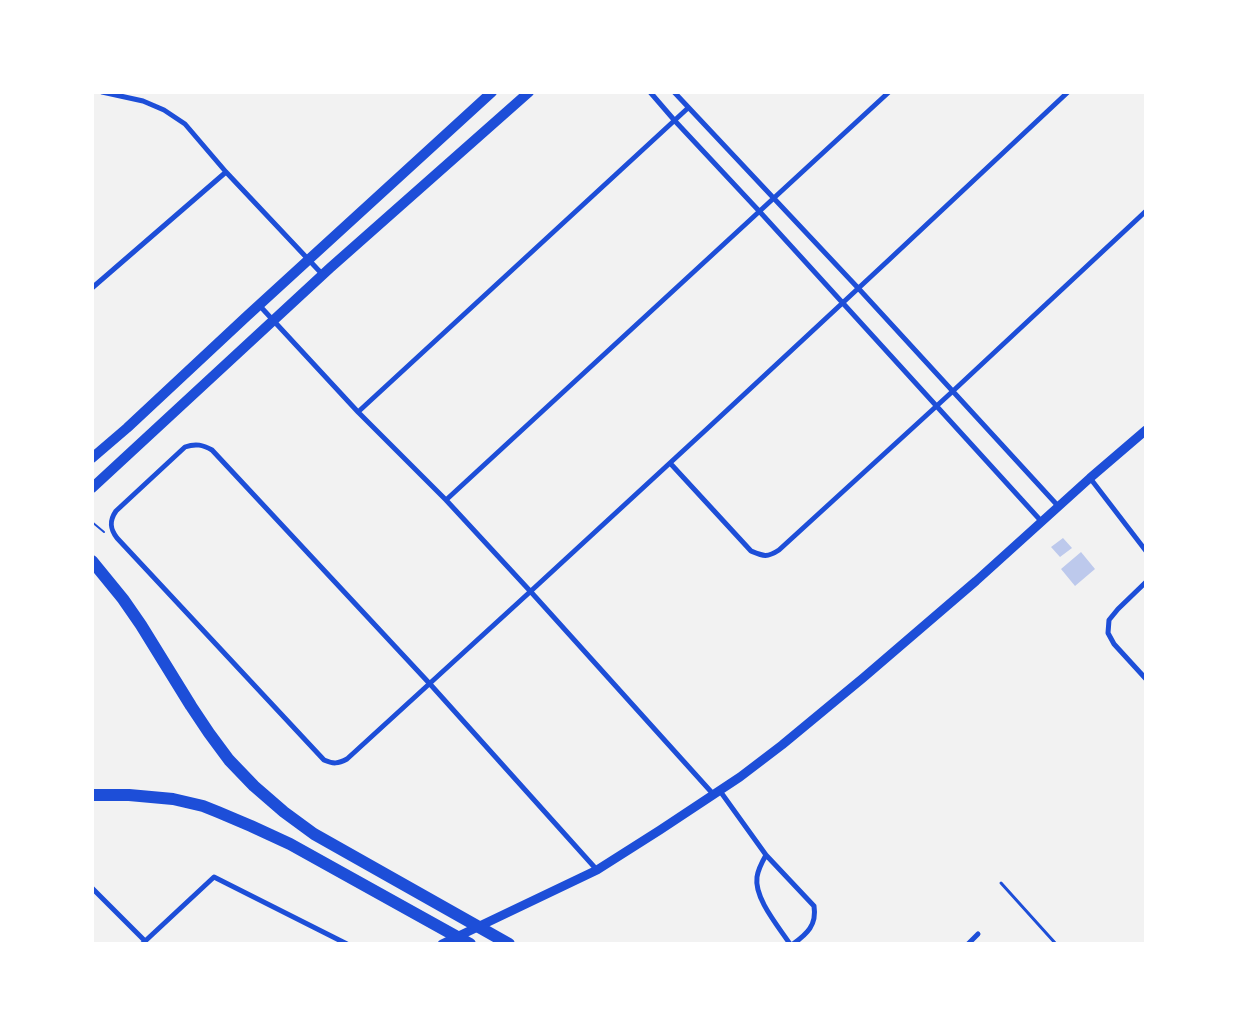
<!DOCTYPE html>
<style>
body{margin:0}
#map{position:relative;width:1238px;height:1036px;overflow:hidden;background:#f2f2f2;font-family:Montserrat,sans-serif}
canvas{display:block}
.frame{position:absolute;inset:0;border:94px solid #fff;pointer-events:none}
</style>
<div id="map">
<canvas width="1238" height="1036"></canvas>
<div class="frame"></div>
</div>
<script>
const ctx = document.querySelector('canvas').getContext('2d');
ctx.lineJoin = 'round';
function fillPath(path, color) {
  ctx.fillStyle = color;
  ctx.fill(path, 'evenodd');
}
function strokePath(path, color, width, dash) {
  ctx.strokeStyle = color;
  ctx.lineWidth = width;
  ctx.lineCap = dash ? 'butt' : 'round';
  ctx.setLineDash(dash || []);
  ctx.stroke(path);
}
fillPath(new Path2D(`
 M1063,538L1072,548L1060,557L1051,547Z
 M1081,552L1095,569L1075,586L1061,569Z`), '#bdc9ec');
strokePath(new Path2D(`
 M92,522L104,532`), '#1d4ed8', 2);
strokePath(new Path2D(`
 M1001,883L1056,944`), '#1d4ed8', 3);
strokePath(new Path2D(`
 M102,92L143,101L164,110L185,124L226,172L323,275
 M650,92L675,121L760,212L1042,522
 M674,92L859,289L1059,507
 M92,288L226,172
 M259,305L358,412L446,500L531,592L714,795
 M358,412L688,108
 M670,463L751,551C763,556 767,558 779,550L953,391L1146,211
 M1090,478L1146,551
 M446,500L889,92
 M1146,582L1118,609L1109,620L1108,633L1114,644L1146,679
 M720,791L766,855C762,862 758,870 757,877C754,898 778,926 790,944
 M766,855L814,906C817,925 807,934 793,944
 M597,870L430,684L212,450C203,445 196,443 185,447L116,511C109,521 110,529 117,538L324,760C333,764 338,764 347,759C589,539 829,317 1068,92
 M92,888L145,941
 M142,944L214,877L347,944
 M968,944L978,934`), '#1d4ed8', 5);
strokePath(new Path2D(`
 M442,944L597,870L660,830L740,777L782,745L863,678L976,581L1090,478L1146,430`), '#1d4ed8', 9);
strokePath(new Path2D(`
 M92,458L127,428L247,316L492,92
 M92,488L330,268L529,92`), '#1d4ed8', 10);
strokePath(new Path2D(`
 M92,561L123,599L141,625L191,706L209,733L229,760L254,786L284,812L314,834L509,944
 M92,795H129L173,799L203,806L218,812L251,826L290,844L470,944`), '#1d4ed8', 12);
</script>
